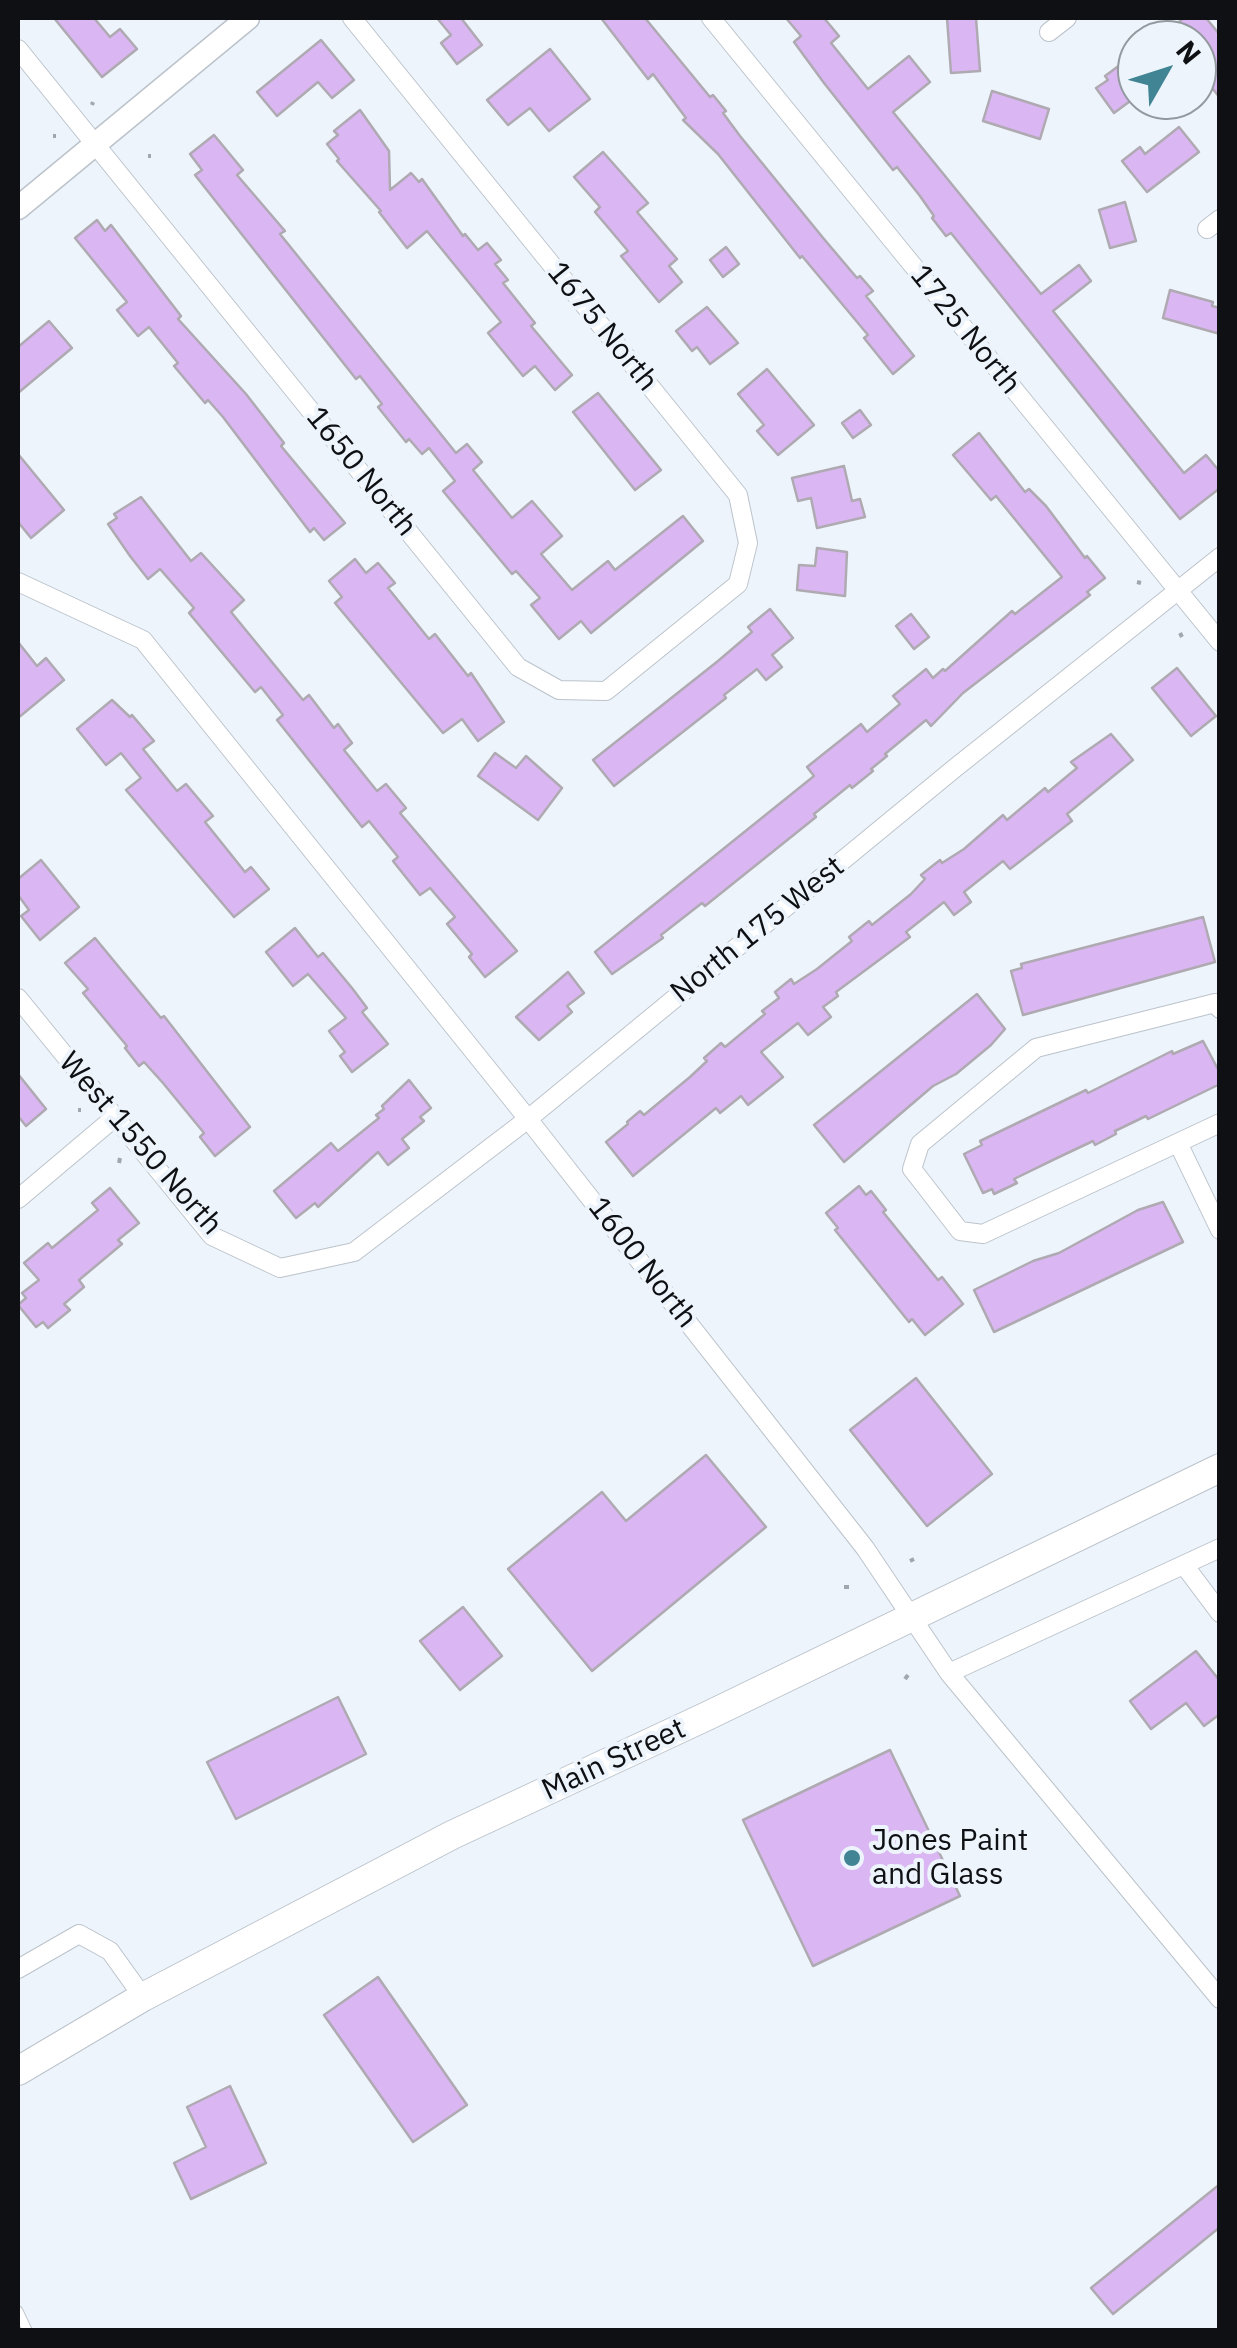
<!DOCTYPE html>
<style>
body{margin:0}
#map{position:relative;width:1237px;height:2348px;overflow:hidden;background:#edf4fc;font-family:"IBM Plex Sans",sans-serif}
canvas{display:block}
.frame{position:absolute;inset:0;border:20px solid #0e1013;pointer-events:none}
.north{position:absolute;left:1117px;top:20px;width:100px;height:100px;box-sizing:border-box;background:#edf4fc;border:2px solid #94999f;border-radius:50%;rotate:51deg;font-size:28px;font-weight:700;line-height:40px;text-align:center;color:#0e1013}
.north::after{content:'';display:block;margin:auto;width:35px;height:45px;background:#418594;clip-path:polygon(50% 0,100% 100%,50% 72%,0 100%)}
</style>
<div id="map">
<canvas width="1237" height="2348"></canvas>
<div class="frame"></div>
<div class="north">N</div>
</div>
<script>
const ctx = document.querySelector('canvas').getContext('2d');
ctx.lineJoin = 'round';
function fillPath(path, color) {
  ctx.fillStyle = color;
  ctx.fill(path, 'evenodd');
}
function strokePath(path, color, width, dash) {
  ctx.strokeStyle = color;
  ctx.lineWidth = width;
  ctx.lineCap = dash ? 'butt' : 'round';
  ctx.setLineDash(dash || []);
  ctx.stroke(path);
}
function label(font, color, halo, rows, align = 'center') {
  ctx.font = font + ' "IBM Plex Sans",sans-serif';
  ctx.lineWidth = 8;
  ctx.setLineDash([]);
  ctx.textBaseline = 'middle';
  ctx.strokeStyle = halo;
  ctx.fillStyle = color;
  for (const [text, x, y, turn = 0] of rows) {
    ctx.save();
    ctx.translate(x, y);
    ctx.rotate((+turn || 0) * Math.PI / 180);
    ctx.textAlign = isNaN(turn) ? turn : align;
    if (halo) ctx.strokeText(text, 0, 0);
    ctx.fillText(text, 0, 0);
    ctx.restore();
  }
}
const building = new Path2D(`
 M54,18H94L110,37L120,29L137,49L102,77Z
 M437,18H461L482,45L457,64L441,43L451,35Z
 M601,18H645L710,97L713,95L726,111L723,113L740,136L824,239L857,278L860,276L873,291L866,296L914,356L893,374L864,338L868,335L802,256L800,258L718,154L683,120L686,118L653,74L648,79Z
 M786,18H824L839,36L831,43L868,89L909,56L930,82L893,112L1041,294L1079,265L1091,281L1053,311L1184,473L1206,455L1220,472V488L1180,519L951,233L946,236L932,218L934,216L920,196L897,167L893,170L824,83L794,42L801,36Z
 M947,18H976L980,71L951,73Z
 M1184,18H1206L1220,35V98L1197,69V40H1186L1175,25Z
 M321,40L354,80L332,98L318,82L277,116L257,92Z
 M550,49L590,99L549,131L530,108L508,125L487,100Z
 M1128,59L1137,72V96L1114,113L1096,88L1108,80L1105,76Z
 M992,91L1049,109L1040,139L983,121Z
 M360,110L389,151L390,190L411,173L419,182L422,179L463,236L465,234L478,250L487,243L501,260L495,264L508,280L503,283L535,323L531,326L572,375L555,390L535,366L523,376L488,333L501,322L427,231L407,248L379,212L381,211L337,161L339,159L327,144L338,135L334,131Z
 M1179,127L1199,152L1147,192L1122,161L1140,147L1145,154Z
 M214,135L243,170L237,175L285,231L280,234L456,453L467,444L482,462L473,470L512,518L532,501L562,536L541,554L572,590L608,561L615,570L683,516L703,541L591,633L581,621L559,639L531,605L540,598L516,571L512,574L443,491L455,481L429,448L422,454L409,439L406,442L378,407L382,404L360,376L356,379L195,175L202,170L190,154Z
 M603,152L648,203L637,212L677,259L669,266L682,282L659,302L621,256L628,251L595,212L600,207L574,177Z
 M1125,202L1136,241L1110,248L1099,210Z
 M97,220L105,231L111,225L181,316L178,319L246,394L284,443L281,446L345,523L324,540L314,528L310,532L223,417L208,400L205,403L174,366L178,363L149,327L138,336L117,310L127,302L75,238Z
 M726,247L739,264L723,277L710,260Z
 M1170,290L1213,302L1212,306L1220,308V334L1163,318Z
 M707,307L738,343L710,364L697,347L692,351L676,331Z
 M49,321L72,348L18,393V347Z
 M767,369L814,425L778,455L757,431L764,425L738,394Z
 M598,393L661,470L635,490L573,412Z
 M860,410L871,425L853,438L842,423Z
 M979,433L1025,492L1029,489L1046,506L1085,558L1087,556L1105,578L1087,592L1090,595L963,693L931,726L926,720L885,754L887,756L871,769L873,771L852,788L850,785L814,814L816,817L705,906L702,903L661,935L663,938L612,974L595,952L814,776L807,767L861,724L867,732L900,704L893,696L926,669L933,678L943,669L945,671L1012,611L1015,614L1062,577L996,496L991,500L953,455Z
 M18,454L64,510L31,538L18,522Z
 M844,466L852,501L860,499L865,517L817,528L811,498L798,501L792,478Z
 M141,497L191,561L201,553L244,600L231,612L303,700L309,695L334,728L338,724L352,743L344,750L377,791L386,784L406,808L400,813L517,951L485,977L469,957L472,954L447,924L455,917L430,888L420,895L393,861L398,857L369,821L362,827L277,720L283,715L261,687L255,692L189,613L194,608L160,569L148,579L130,556L108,524L117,518L114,514Z
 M817,548L847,552L845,596L797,590L799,565L815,566Z
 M355,559L366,573L378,563L395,583L388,588L429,639L435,634L468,676L471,673L504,722L478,741L462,719L443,733L335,603L342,597L329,581Z
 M770,609L793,638L772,655L782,667L766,680L757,669L724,695L726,698L614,786L593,760L718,661L752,632L748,627Z
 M911,614L929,637L914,649L896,626Z
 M18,642L37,666L46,658L64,680L18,718Z
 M1177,668L1216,716L1191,736L1152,688Z
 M112,700L130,717L132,715L154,741L143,749L177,791L186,784L213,816L205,822L245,872L251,867L269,889L234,917L126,790L141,778L121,753L106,765L77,729Z
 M1111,734L1133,760L1067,814L1072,821L1010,869L1003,861L964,892L971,902L954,915L944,902L906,932L910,937L836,992L838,996L823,1007L831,1017L808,1035L798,1023L761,1052L783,1077L748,1105L741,1096L720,1113L716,1108L633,1176L606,1142L628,1124L627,1122L640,1111L644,1115L690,1077L707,1061L704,1058L721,1043L725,1047L765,1014L762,1011L779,998L775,992L791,979L794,984L817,969L852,941L849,937L869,921L872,925L911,894L925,879L921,875L940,860L942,863L964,849L1003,815L1007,820L1045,788L1048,792L1077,768L1071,762Z
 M495,753L516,768L526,756L562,788L538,820L478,776Z
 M41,860L79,907L40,940L21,916L29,910L18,895V879Z
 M1203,917L1215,962L1023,1015L1011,971L1022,968L1021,964Z
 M295,928L318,957L323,953L352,988L367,1008L362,1012L388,1044L352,1072L340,1056L345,1052L329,1031L346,1018L308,974L293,986L266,952Z
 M95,938L161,1018L164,1016L250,1127L215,1156L200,1137L204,1133L163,1083L144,1062L139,1066L125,1048L127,1046L83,993L88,989L65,963Z
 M568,972L584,993L567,1006L572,1012L539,1040L516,1017Z
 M977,994L1005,1029L991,1045L956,1074L933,1086L844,1162L814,1125Z
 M1203,1041L1220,1073V1084L1148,1119L1146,1116L1115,1131L1116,1134L1095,1145L1093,1141L1057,1158L1014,1179L1017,1183L994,1194L992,1189L983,1193L964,1154L982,1145L980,1141L1086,1090L1088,1093L1172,1051L1173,1054Z
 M18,1074L46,1109L26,1126L18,1116Z
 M409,1080L431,1108L420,1117L424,1121L402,1139L409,1148L388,1165L378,1152L318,1207L315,1203L296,1218L274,1191L331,1143L338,1151L379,1118L376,1115L384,1109L382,1106Z
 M859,1186L866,1195L871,1191L886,1210L883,1212L938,1280L942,1277L963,1304L925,1335L912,1319L909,1322L835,1230L838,1228L826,1213Z
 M110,1188L139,1223L118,1240L122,1244L79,1280L84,1287L64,1304L70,1310L48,1328L43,1322L36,1327L18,1305L26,1298L22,1293L39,1280L24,1263L48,1243L52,1248L98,1210L92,1203Z
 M1163,1202L1183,1242L994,1332L974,1290L1033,1261L1059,1253L1138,1210Z
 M916,1378L992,1474L927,1526L850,1430Z
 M706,1455L766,1527L592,1671L508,1569L602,1492L626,1521Z
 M463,1607L502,1656L460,1690L420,1641Z
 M1196,1651L1220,1681V1714L1204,1726L1186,1703L1151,1729L1130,1701Z
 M338,1697L366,1754L236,1819L207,1762Z
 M890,1750L960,1896L813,1966L743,1820Z
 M378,1977L467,2105L413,2142L324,2015Z
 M230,2086L266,2163L191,2199L174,2163L206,2147L187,2107Z
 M1220,2184V2227L1113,2314L1091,2288Z`);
fillPath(building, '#dab7f2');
strokePath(building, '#afaab2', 2.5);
const service = new Path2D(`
 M18,2311L27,2330`);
const minor = new Path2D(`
 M711,18L1220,642
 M1049,32L1067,18
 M18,49L518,667L559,690L606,691L738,584L748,543L738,495L352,18
 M1207,229L1220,219
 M18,582L143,640L528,1119L865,1548L949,1673L1220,1999
 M18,998L212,1236L280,1268L354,1252L528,1119L955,768L1220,557
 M1220,1009L1215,1003L1036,1048L920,1144L912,1169L960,1231L983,1234L1220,1123
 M1178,1143L1220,1230
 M18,1199L114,1118
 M1184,1565L1220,1613
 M949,1673L1220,1548
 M18,1969L79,1934L110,1951L143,1997`);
const tertiary = new Path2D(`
 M18,208L248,18`);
const primary = new Path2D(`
 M18,2071L143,1997L452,1835L705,1717L1220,1468`);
strokePath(service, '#bcc3cb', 11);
strokePath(minor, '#bcc3cb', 20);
strokePath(tertiary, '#bcc3cb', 25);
strokePath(primary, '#bcc3cb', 30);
strokePath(new Path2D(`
 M92,105L93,102
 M53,136H56
 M148,156H151
 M1137,582L1141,583
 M1180,633L1182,637
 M78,1110H81
 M119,1163L120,1158
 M910,1561L914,1559
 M844,1587H849
 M905,1679L908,1675`), '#a2a7ae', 4, [8, 5]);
strokePath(service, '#fff', 9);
strokePath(minor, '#fff', 18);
strokePath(tertiary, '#fff', 22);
strokePath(primary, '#fff', 28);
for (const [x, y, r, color] of [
 [852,1858,10,"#418594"]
]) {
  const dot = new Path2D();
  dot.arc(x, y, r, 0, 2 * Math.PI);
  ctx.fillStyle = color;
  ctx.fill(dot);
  strokePath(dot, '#edf4fc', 4);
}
label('30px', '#0e1013', '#edf4fc', [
 ["1675 North",602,327,51],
 ["1725 North",965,330,51],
 ["1650 North",361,472,51],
 ["North 175 West",758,930,-39],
 ["West 1550 North",140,1144,49],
 ["1600 North",642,1263,52],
 ["Main Street",614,1760,-25]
]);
label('30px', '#0e1013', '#edf4fc', [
 ["Jones Paint",872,1841],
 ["and Glass",872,1875]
], 'left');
</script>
